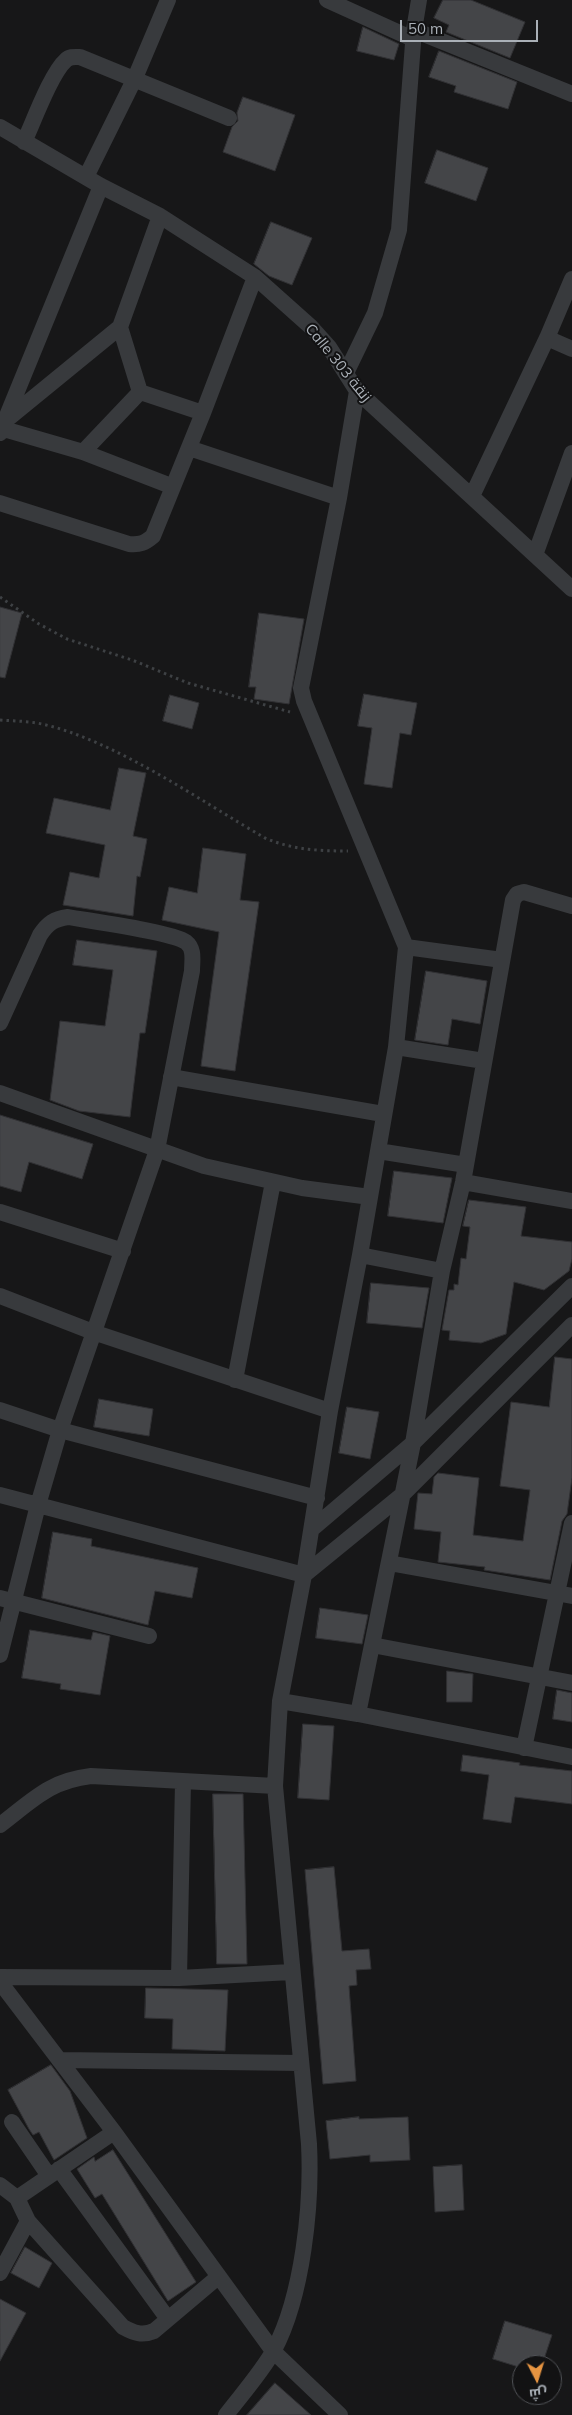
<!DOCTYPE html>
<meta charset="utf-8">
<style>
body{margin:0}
#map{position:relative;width:572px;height:2415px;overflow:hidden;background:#171718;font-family:Mulish,Cairo,sans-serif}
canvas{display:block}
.north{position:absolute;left:512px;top:2355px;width:50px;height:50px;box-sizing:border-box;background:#121213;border:1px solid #4f5155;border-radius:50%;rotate:175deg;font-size:14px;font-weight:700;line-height:20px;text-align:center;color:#aab0b7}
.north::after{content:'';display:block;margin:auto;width:18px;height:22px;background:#e69441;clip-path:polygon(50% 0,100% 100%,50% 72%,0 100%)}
.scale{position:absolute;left:400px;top:20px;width:138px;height:22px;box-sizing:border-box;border:2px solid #aab0b7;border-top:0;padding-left:6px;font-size:15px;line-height:18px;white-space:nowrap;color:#aab0b7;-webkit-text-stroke:4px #121213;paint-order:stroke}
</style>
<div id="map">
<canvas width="572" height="2415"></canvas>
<div class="north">ش</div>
<div class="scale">50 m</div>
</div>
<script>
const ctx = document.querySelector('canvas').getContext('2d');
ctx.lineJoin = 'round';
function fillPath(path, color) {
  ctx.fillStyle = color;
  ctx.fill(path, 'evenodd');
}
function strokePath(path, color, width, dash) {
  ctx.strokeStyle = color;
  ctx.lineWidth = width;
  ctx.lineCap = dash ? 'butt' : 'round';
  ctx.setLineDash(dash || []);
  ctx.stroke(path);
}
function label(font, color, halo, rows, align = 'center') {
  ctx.font = font + ' Mulish,Cairo,sans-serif';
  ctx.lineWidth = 4;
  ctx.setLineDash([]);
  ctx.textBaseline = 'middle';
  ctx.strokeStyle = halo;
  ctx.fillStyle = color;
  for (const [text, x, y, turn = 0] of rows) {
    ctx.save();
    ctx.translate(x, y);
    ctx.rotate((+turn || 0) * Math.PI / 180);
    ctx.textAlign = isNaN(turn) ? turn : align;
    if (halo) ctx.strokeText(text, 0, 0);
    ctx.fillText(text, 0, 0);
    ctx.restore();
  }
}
const building = new Path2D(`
 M443,0H471L525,22L510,58L446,32L449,25L434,18Z
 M363,27L399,44L394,60L357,51Z
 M439,51L517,82L508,109L454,92L456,86L429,77Z
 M243,97L295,115L275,171L223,152L232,127L238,121L237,113Z
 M437,150L488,168L476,201L425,183Z
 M271,222L312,238L292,285L269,276L254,264Z
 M0,607L22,613L5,678L0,677Z
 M259,613L304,619L289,704L254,699L256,687H249Z
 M364,694L417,703L411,735L400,733L392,788L364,784L372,728L358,726Z
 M170,695L199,703L192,729L163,721Z
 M119,768L146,773L133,836L147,839L140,877L137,876L133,916L63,905L70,872L99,878L105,845L46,833L54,798L110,810Z
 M203,848L246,854L240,900L259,902L235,1071L201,1066L219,932L162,920L169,887L197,893Z
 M77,940L157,951L145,1033H140L130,1117L79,1111L50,1100L60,1021L105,1026L113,970L73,965Z
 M426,971L487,981L480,1024L452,1019L448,1045L415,1040Z
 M0,1115L93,1144L82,1179L29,1162L21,1192L0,1186Z
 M394,1171L452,1178L443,1223L388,1216Z
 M469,1200L526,1207L521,1236L572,1242V1259L569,1271L544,1290L514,1282L506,1334L481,1343L449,1340L450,1331L442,1330L449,1290H454V1284L458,1285L461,1258L466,1259L470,1227L463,1226Z
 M371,1283L429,1288L422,1328L367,1323Z
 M555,1357L572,1359V1478L567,1514L562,1521L550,1580L484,1570L485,1567L438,1562L441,1532L414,1529L418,1493L432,1494L434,1477L438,1473L479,1478L473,1535L523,1541L530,1490L500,1486L511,1402L549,1407Z
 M99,1399L153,1409L149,1436L94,1427Z
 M347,1407L379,1412L370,1459L339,1453Z
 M53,1532L92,1539L91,1546L198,1568L192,1598L155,1591L148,1625L42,1598Z
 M320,1608L368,1615L362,1644L316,1638Z
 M30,1630L91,1640L93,1632L110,1636L100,1695L60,1689L61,1684L22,1678Z
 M447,1671L473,1674L472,1702H447Z
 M557,1690L572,1693V1722L553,1719Z
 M303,1724L334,1726L329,1800L298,1798Z
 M463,1755L520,1763L519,1765L572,1771V1804L515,1797L511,1823L483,1819L489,1775L461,1771Z
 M213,1794H243L247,1964H217Z
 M334,1867L342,1951L369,1949L371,1969L356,1970L357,1985L349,1986L356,2081L323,2084L305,1870Z
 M146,1988L228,1990L225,2051L172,2049L173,2019L145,2018Z
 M51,2065L70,2091L87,2138L54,2160L39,2132L33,2135L29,2129L8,2090Z
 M359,2117V2119L408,2117L410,2160L370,2162V2155L330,2159L326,2121Z
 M113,2150L196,2282L168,2301L102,2194L95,2198L77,2169L94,2157L95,2161Z
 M462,2165L464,2210L435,2212L433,2167Z
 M25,2247L52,2263L39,2288L11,2273Z
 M0,2299L26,2313L0,2361Z
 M505,2321L552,2335L542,2365H522V2368L493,2359Z
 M275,2383L311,2415H247Z`);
fillPath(building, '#444548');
strokePath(building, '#313134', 1);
strokePath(new Path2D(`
 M0,597L39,624L67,639L132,660L188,683L290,712
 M0,720C14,721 28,721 42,724C116,741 199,800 265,838C293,850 319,851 348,851`), '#3e4144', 3, [2.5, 4]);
strokePath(new Path2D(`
 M327,0L413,39
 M414,30L572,94
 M0,127L101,186L160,216L255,277L311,327L329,347L357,391L572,589
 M24,142C33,123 51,73 66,60C70,56 75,57 80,57L229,118
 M86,177L135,78L168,0
 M120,327L140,392
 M547,338L572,349
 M346,373L375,313L399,230L414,30L419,0
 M140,392L203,413
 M5,421L120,327L160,216
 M0,428L83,452L171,486
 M0,433L101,186
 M189,448L339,498
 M83,452L140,392
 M472,496L547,338L572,279
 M0,503L129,544C140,545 145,543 153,536L203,413L255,277
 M535,555L572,453
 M406,947L502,960
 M0,1023L40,935C48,923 54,919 68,917C90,921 172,932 186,942C195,949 192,961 192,971L157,1150L60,1430L38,1505L0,1655
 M396,1047L484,1061
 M171,1077L383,1114
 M0,1093L204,1166L302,1188L370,1197
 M378,1151L466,1165
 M463,1182L572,1201
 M0,1212L123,1251
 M360,1255L442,1271
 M0,1296L93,1332L330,1411
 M235,1380L273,1182
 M0,1410L60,1430L317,1498
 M0,1495L304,1575L402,1495L572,1325
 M312,1529L413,1443L572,1286
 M389,1563L572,1596
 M0,1598L149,1636
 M372,1645L572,1683
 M280,1701L358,1714L572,1757
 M358,1714L413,1443L442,1271L463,1182L513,900L517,894L524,892L572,906
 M524,1748L572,1523
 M0,1825C33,1800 49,1781 91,1776L275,1786
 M0,1977L179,1978L291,1972
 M179,1978L183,1782
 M0,1982L114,2132L273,2351L340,2415
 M59,2060L301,2063
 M12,2122L49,2176
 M59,2169L168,2319
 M0,2185L17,2198L28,2221L123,2327C134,2333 142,2336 154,2331L218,2277
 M17,2198L114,2132
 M0,2273L28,2221
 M226,2415C242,2394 261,2373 274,2350C303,2295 312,2205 309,2144L275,1786L280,1701L304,1575L330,1411L360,1255L396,1047L406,947L304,701L301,688L339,498L357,391`), '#383a3d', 16);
label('15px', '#aab0b7', '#121213', [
 ["Calle 303 زنقة",338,363,51]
]);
</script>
